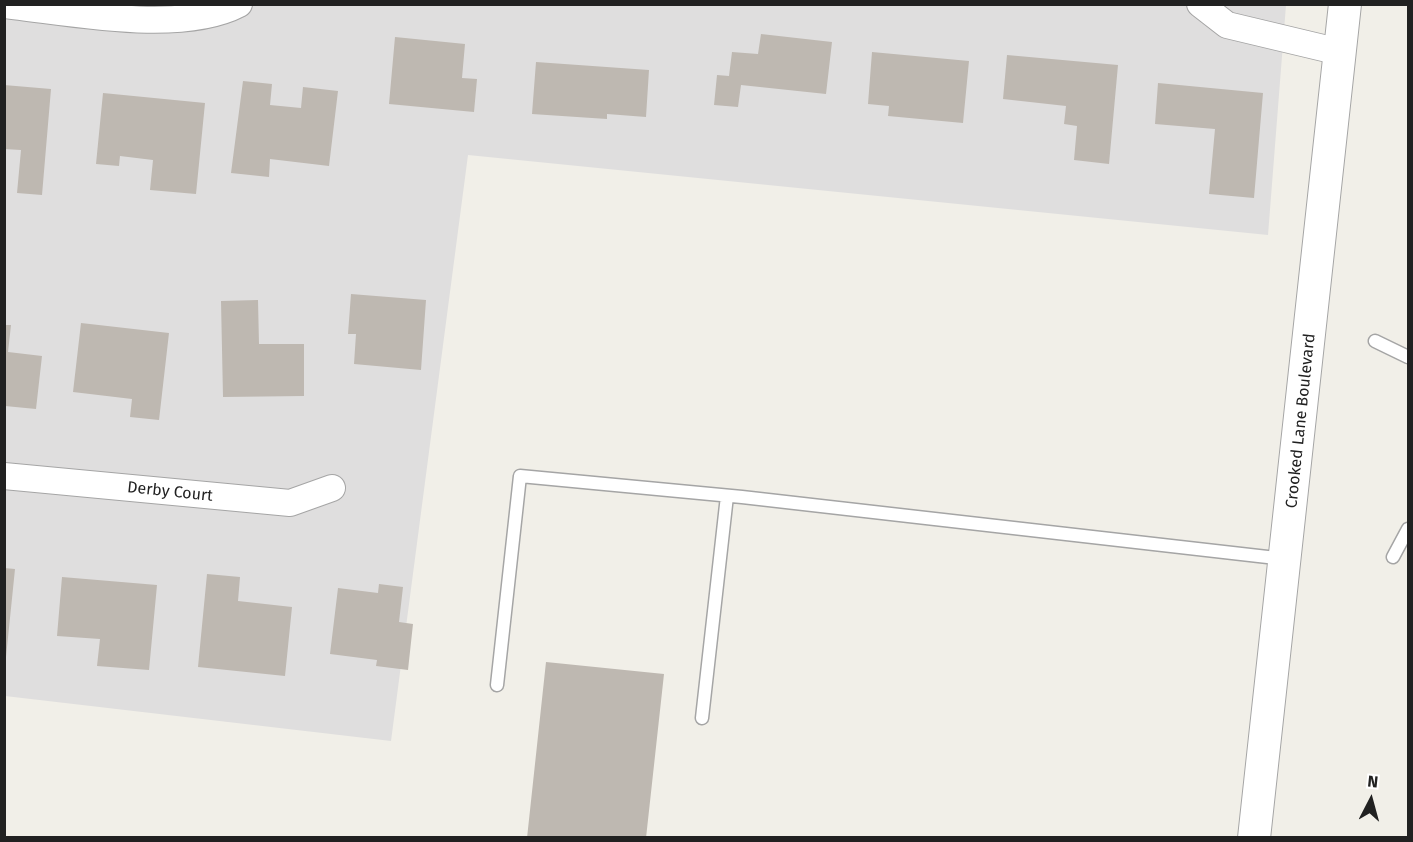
<!DOCTYPE html>
<style>
body{margin:0}
#map{position:relative;width:1413px;height:842px;overflow:hidden;background:#f1efe8;font-family:"Fira Sans",sans-serif}
canvas{display:block}
.frame{position:absolute;inset:0;border:6px solid #212121;pointer-events:none}
.north{position:absolute;left:1341px;top:770px;width:60px;height:60px;-webkit-text-stroke:4px #fff;paint-order:stroke;rotate:6deg;font-size:16px;font-weight:700;line-height:24px;text-align:center;color:#212121}
.north::after{content:'';display:block;margin:auto;width:21px;height:27px;background:#212121;clip-path:polygon(50% 0,100% 100%,50% 72%,0 100%)}
</style>
<div id="map">
<canvas width="1413" height="842"></canvas>
<div class="frame"></div>
<div class="north">N</div>
</div>
<script>
const ctx = document.querySelector('canvas').getContext('2d');
ctx.lineJoin = 'round';
function fillPath(path, color) {
  ctx.fillStyle = color;
  ctx.fill(path, 'evenodd');
}
function strokePath(path, color, width, dash) {
  ctx.strokeStyle = color;
  ctx.lineWidth = width;
  ctx.lineCap = dash ? 'butt' : 'round';
  ctx.setLineDash(dash || []);
  ctx.stroke(path);
}
function label(font, color, halo, rows, align = 'center') {
  ctx.font = font + ' "Fira Sans",sans-serif';
  ctx.lineWidth = 4.5;
  ctx.setLineDash([]);
  ctx.textBaseline = 'middle';
  ctx.strokeStyle = halo;
  ctx.fillStyle = color;
  for (const [text, x, y, turn = 0] of rows) {
    ctx.save();
    ctx.translate(x, y);
    ctx.rotate((+turn || 0) * Math.PI / 180);
    ctx.textAlign = isNaN(turn) ? turn : align;
    if (halo) ctx.strokeText(text, 0, 0);
    ctx.fillText(text, 0, 0);
    ctx.restore();
  }
}
fillPath(new Path2D(`
 M5,5H1286L1268,235L468,155L391,741L5,696Z`), '#dfdede');
fillPath(new Path2D(`
 M761,34L832,42L826,94L741,85L738,107L714,105L717,75L729,76L732,52L758,54Z
 M395,37L465,44L462,78L477,79L474,112L389,104Z
 M872,52L969,61L963,123L888,116L889,106L868,104Z
 M1007,55L1118,65L1109,164L1074,160L1077,126L1064,124L1066,106L1003,99Z
 M536,62L649,70L646,117L607,114V119L532,114Z
 M243,81L272,84L270,105L301,108L303,87L338,91L329,166L270,159L269,177L231,173Z
 M1158,83L1263,93L1254,198L1209,194L1215,129L1155,124Z
 M4,85L51,89L42,195L17,193L21,150L4,149Z
 M103,93L205,103L196,194L150,190L153,160L120,156L119,166L96,164Z
 M351,294L426,300L421,370L354,364L356,334H348Z
 M258,300L259,344H304V396L223,397L221,301Z
 M81,323L169,333L159,420L130,417L132,399L73,392Z
 M5,325H11L8,352L42,356L36,409L5,406Z
 M4,568L15,569L6,657H4Z
 M207,574L240,577L238,601L292,607L285,676L198,667Z
 M62,577L157,585L149,670L97,666L100,639L57,636Z
 M379,584L403,587L399,622L413,624L408,670L376,666L377,660L330,654L338,588L378,593Z
 M546,662L664,674L646,838H527Z`), '#beb8b1');
const service = new Path2D(`
 M1375,341L1408,357
 M1393,557L1408,529
 M497,685L520,476L742,497L1285,559
 M702,718L727,496`);
const minor = new Path2D(`
 M1200,4L1227,25L1340,52
 M4,5C70,12 180,35 239,4
 M4,476L290,503L332,488`);
const tertiary = new Path2D(`
 M1254,838L1345,4`);
strokePath(service, '#a5a5a5', 15);
strokePath(minor, '#a5a5a5', 28);
strokePath(tertiary, '#a5a5a5', 34);
strokePath(service, '#fff', 12);
strokePath(minor, '#fff', 26);
strokePath(tertiary, '#fff', 32);
label('16px', '#212121', '#fff', [
 ["Crooked Lane Boulevard",1301,421,-84],
 ["Derby Court",170,492,6]
]);
</script>
